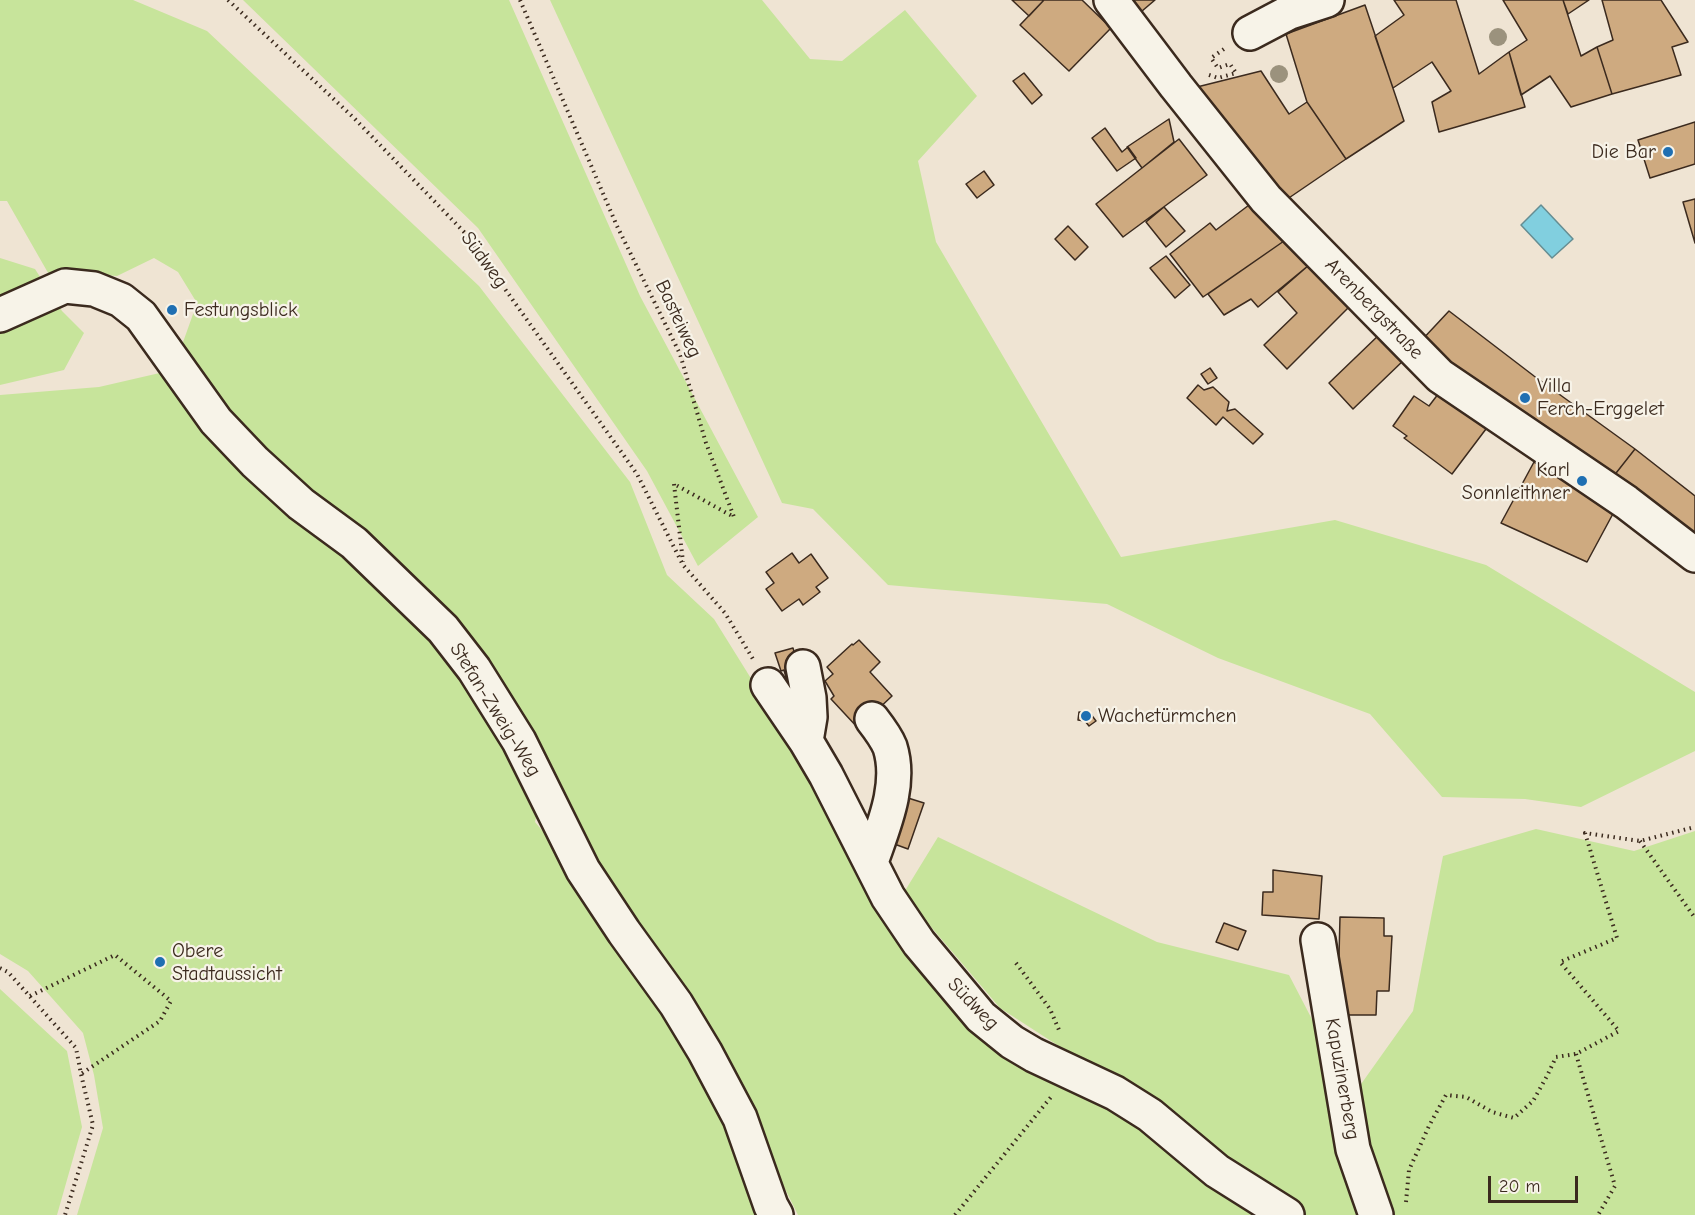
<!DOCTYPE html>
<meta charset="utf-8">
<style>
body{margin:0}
#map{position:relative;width:1695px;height:1215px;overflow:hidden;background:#efe4d3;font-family:"Comic Neue",sans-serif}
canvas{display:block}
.scale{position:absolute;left:1488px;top:1176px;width:90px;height:27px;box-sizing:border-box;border:3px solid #3b2a1e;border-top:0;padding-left:8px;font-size:18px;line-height:21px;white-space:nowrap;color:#3b2a1e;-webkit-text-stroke:4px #f7f3e8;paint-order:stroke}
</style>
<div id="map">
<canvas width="1695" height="1215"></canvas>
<div class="scale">20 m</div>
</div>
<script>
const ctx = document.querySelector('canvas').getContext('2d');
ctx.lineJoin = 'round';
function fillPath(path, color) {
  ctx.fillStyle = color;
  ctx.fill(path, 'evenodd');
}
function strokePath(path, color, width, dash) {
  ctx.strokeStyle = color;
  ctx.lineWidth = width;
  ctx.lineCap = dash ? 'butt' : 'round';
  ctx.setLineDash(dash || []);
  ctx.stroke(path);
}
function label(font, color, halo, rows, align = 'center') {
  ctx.font = font + ' "Comic Neue",sans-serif';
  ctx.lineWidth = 4.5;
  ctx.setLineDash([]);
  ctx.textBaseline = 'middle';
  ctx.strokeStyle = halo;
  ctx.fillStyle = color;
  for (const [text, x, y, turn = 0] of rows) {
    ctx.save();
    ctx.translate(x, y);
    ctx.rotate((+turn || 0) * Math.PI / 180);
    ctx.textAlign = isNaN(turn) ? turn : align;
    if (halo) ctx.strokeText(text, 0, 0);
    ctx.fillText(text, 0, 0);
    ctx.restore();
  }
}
fillPath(new Path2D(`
 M0,0H133L207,31L479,286L630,482L667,575L714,619L945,990L1135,1122L1274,1215H798L710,1038L623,913L489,677L225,413L182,345L197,303L178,272L154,258L117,276L78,273L51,278L7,201H0Z
 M243,0H509L640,296L758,517L698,566L647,471L478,228Z
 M550,0H762L810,59L842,61L905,10L977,96L918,161L936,242L1121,557L1335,520L1486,565L1695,692V751L1581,807L1525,799L1442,797L1370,714L1218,658L1107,604L888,585L813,509L782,503Z
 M0,258L35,269L62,311L84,333L64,370L0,385Z
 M164,372L438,632L540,799L535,822L584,880L666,1006L688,1060L731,1117L768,1215H77L103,1128L94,1075L83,1033L28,971L0,954V395L99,387Z
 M1536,829L1634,851L1695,831V1215H1385L1354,1094L1413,1011L1443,856Z
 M938,837L1157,942L1289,975L1316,1027L1355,1189L1364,1215H1298L1119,1085L1000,1008L903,894Z
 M0,989L67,1051L82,1127L57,1215H0Z`), '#c7e49b');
const water = new Path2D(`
 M1541,205L1573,239L1552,258L1521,225Z`);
fillPath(water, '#81cfdf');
strokePath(water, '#658d92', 1.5);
const building = new Path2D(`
 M1012,0H1044L1029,16Z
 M1044,0H1082L1111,28L1069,71L1020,25Z
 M1122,0H1155L1135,17Z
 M1394,0H1456L1479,74L1509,52L1525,107L1439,132L1432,102L1451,91L1432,62L1393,88L1375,36L1404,15Z
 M1503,0H1563L1581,56L1597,47L1612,94L1571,107L1550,76L1521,95L1509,52L1527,40Z
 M1563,0H1589L1568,14Z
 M1602,0H1661L1688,42L1672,47L1681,75L1612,94L1597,47L1613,40Z
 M1365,5L1404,121L1346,159L1307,102L1286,34Z
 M1261,71L1289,114L1307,102L1346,159L1280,204L1189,89Z
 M1024,73L1042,95L1032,104L1013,81Z
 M1169,119L1174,142L1142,168L1127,147Z
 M1695,122V164L1650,178L1638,140Z
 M1105,128L1122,152L1128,147L1136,158L1117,171L1092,138Z
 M1179,139L1207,175L1123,237L1096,204Z
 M984,171L994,185L977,198L966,184Z
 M1695,199V243L1683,202Z
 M1253,202L1284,241L1203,297L1170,254L1210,223L1216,230Z
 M1164,207L1185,231L1166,247L1146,222Z
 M1068,226L1088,247L1075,260L1055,239Z
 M1284,241L1309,265L1258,307L1251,299L1224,315L1208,294Z
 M1166,256L1190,285L1175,298L1150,268Z
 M1309,265L1349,307L1287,369L1264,345L1297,313L1278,292Z
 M1449,311L1534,376L1635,449L1609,482L1420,342Z
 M1381,333L1405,359L1353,409L1329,383Z
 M1210,368L1217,378L1208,384L1201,374Z
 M1198,385L1204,390L1213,387L1229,402L1227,411L1235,409L1263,434L1253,444L1223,417L1216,425L1187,398Z
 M1442,389L1489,425L1452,474L1404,438L1407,436L1393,426L1414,396L1429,406Z
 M1635,449L1695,496V547L1609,482Z
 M1534,462L1615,510L1587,562L1501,523Z
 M792,553L799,563L811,554L828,578L816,587L820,592L803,605L799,599L782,611L766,589L774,583L766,572Z
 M859,640L880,662L870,672L892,696L858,728L831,699L834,696L825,681L833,674L827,667L852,644L853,645Z
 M793,648L802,681L788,685L784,670L781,671L775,653Z
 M1079,712L1090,713L1096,721L1089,726L1085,721L1078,720Z
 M908,798L924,803L908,849L886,841Z
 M1273,870L1322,876L1319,919L1262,915L1263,892H1273Z
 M1340,917L1384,918V936H1392L1389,991H1377L1376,1015H1343L1344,996L1338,995Z
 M1224,923L1246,931L1238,950L1216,942Z`);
fillPath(building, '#ceaa80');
strokePath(building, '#3b2a1e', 1.5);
const minor = new Path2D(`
 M1111,0L1176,86L1266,199L1440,376L1626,502L1695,555
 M1250,33L1290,12L1327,0
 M0,315L65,286L94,289L121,300L141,316L216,421L255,462L301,504L354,543L443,629L474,669L519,741L583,870L624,932L676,1004L705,1052L740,1118L771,1206L776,1215
 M803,667L809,698L810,717L806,741
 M768,685L806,741L826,775L888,897L919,943L981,1017L1012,1042L1034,1055L1115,1093L1150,1115L1217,1171L1287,1215
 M871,862C883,827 902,785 890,747C886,737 879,728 872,719
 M1318,940L1353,1149L1376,1215`);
strokePath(minor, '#3b2a1e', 38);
strokePath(new Path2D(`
 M228,0L354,118L465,233L637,474L683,565L725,613L753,659
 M520,0L617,226L680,354L706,443L734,517L674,484
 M1209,75L1218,78L1236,73L1230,64L1218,68L1211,58L1224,49
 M674,484L683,562
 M1640,841L1695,918
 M1016,963L1050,1009L1059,1030
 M0,968L8,972L76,1048L81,1074L93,1125L65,1215
 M30,996L115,955L171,1001L160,1021L81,1074
 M1576,1054L1615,1186L1598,1215
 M1406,1202L1409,1170L1429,1126L1446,1095L1466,1097L1492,1112L1514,1118L1533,1101L1547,1076L1556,1057L1576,1054L1619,1031L1560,962L1617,938L1585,833L1640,841L1695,827
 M955,1215L1051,1097`), '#3b2a1e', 4, [1.5, 4.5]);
strokePath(minor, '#f7f3e8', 33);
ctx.fillStyle = '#9b927d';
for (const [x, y] of [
 [1498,37],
 [1279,74]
]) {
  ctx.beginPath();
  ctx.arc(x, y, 9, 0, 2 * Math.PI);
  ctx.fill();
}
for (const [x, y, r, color] of [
 [1668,152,6,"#1f6fb2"],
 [172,310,6,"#1f6fb2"],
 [1525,398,6,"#1f6fb2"],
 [1582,481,6,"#1f6fb2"],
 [1086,716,6,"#1f6fb2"],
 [160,962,6,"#1f6fb2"]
]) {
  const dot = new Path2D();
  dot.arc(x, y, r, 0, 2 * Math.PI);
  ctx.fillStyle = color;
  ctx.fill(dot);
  strokePath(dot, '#f7f3e8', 2);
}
label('20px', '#3b2a1e', '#f7f3e8', [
 ["Die Bar",1656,152,"right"],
 ["Festungsblick",184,310],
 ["Villa",1537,386],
 ["Ferch-Erggelet",1537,409],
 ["Karl",1570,470,"right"],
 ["Sonnleithner",1570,493,"right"],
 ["Wachetürmchen",1098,716],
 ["Obere",172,951],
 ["Stadtaussicht",172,974]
], 'left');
label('20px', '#3b2a1e', '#f7f3e8', [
 ["Südweg",484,260,54],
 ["Arenbergstraße",1374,309,46],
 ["Basteiweg",678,319,65],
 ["Stefan-Zweig-Weg",495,710,58],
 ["Südweg",973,1004,46],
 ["Kapuzinerberg",1342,1079,80]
]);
</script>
